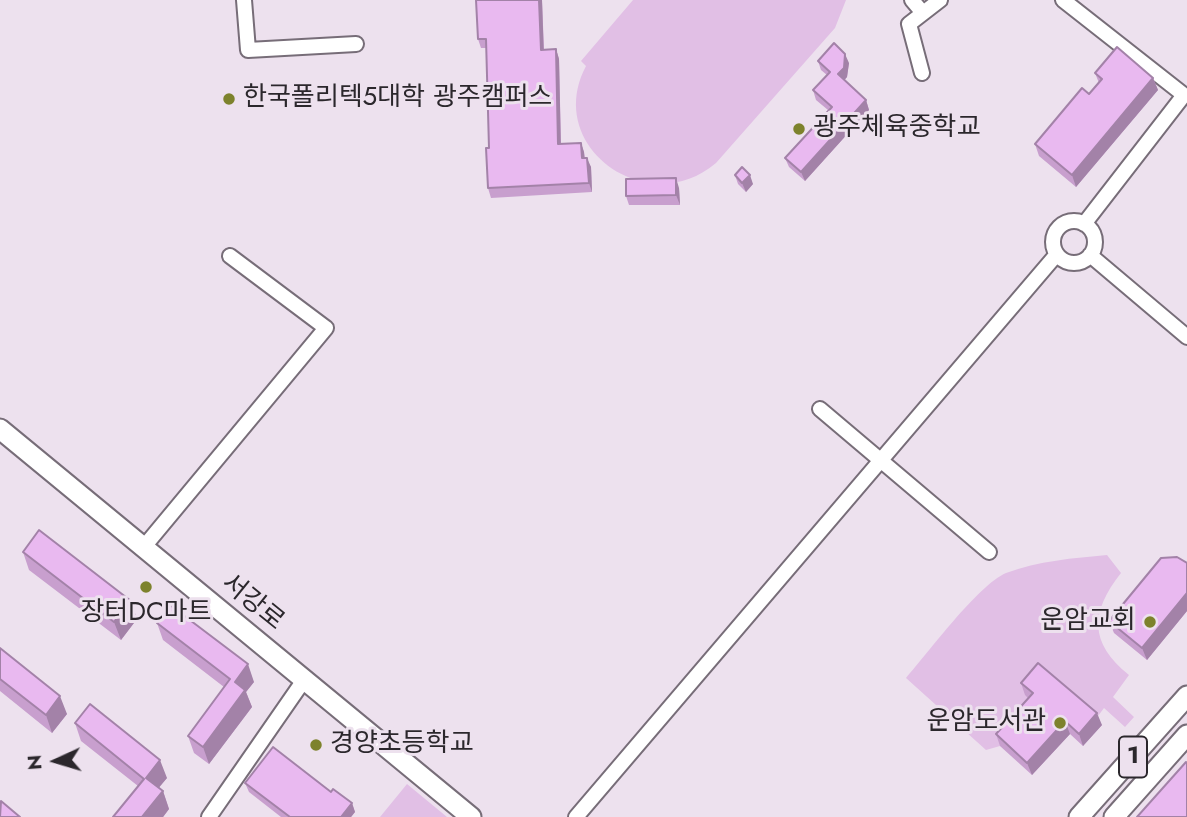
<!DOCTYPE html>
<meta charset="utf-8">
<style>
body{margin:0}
#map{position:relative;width:1187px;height:817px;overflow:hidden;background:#ede1ee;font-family:Jost,sans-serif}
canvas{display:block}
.north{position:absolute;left:21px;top:726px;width:70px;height:70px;-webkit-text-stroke:5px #ede1ee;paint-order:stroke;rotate:266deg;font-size:19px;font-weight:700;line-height:28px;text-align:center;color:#2b272c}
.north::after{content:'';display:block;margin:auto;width:24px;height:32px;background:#2b272c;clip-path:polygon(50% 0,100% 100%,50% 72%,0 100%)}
</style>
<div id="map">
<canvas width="1187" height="817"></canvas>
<div class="north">N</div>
</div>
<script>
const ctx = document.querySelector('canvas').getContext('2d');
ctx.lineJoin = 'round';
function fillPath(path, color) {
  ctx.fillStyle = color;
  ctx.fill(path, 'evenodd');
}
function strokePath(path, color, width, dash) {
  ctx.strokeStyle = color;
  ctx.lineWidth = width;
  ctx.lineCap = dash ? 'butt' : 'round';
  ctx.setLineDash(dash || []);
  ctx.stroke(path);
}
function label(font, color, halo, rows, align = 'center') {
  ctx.font = font + ' Jost,"Noto Sans KR",sans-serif';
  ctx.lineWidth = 6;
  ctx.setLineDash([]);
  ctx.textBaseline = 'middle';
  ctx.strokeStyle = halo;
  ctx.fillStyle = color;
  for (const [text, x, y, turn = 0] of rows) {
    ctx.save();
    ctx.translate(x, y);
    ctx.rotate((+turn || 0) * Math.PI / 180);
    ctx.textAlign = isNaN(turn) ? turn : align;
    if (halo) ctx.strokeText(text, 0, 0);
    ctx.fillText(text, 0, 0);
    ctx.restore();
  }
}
fillPath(new Path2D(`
 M633,0H846L835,28L716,163C648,221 543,147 586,66L581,61Z
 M1107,555L1121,573C1090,612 1089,643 1129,675L1113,697L1134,717L1125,727L1104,708L1095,720L1037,706L1000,746L986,750L906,678C928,653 978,585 1006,573C1038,561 1074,558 1107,555Z
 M407,784L447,817H380Z`), '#e1bfe5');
const minor = new Path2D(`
 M244,0L248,50L356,44
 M912,0L923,13
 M1063,0L1184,95L1084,224
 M922,73L909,24L940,0
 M1053 242a21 21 0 1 1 42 0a21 21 0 1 1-42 0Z
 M1090,255L1187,337
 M820,409L989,552
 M143,548L326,328L230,256
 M209,817L304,680
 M576,817L1057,254`);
const major = new Path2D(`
 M0,429L471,817
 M1079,817L1187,696
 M1114,817L1187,735`);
strokePath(minor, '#776d78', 18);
strokePath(major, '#776d78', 23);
strokePath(minor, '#fff', 14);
strokePath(major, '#fff', 19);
fillPath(new Path2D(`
 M542,0L544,50L556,49L559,59L561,144L581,143L584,152L585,158L591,167L592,192L491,198L488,188L489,148L486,48H481L478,39Z
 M818,61L849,63L847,77L844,80L866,100L869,110L805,181L789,167L785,158L828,110L816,100L813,90L827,75L821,70Z
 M1095,73L1153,78L1158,90L1076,187L1039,156L1035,144L1089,94L1099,83Z
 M735,175L753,184L746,192L738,184Z
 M679,188L680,205H629L626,196Z
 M23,552L131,601L137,619L121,640L29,570Z
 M1187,563V611L1147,660L1114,633L1109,621Z
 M157,623L254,682L246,692L252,707L209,764L194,753L188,736L224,687L163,640Z
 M0,648L67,714L52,733L0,691Z
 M1021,683L1102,725L1083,746L1070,734L1032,775L1000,746L996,734L1028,698L1025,695Z
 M75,723L167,778L158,788L163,791L169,809L163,817H113L138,786L81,741Z
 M245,783L331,792L352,803L355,812L351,817H281L249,792Z`), '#c89fce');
fillPath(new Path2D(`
 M539,0H542L544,59L541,50Z
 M556,49L559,59L561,154L558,144Z
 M845,54L849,63L847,77L841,84L838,74Z
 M1153,78L1158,90L1076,187L1072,175Z
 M866,100L869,110L805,181L801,172Z
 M581,143L584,152L585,167L582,158Z
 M587,158L591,167L592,192L589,183Z
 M750,175L753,184L746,192L742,183Z
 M676,178L679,188L680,205L676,195Z
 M1187,593V611L1147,660L1142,648Z
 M131,601L137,619L121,640L114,622Z
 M248,664L254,682L246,692L252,707L209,764L203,747L235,682Z
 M60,696L67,714L52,733L46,715Z
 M1097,713L1102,725L1083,746L1079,734Z
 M1065,721L1070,734L1032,775L1027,763Z
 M160,760L167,778L152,796L146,778Z
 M163,791L169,809L163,817H142Z
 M352,803L355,812L351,817H341Z`), '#a382a8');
const building = new Path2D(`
 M476,0H539L541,50L556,49L558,144L581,143L582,158H587L589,183L488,188L486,148H489L486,39H478Z
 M834,43L845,54L844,68L838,74L866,100L801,172L785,158L832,107L813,90L830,72L818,61Z
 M1117,47L1153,78L1072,175L1035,144L1082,88L1089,94L1102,79L1095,73Z
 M742,167L750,175L742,183L735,175Z
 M676,178V195L626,196V179Z
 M39,530L131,601L114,622L23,552Z
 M1177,557L1187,563V593L1142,648L1109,621L1161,558Z
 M170,605L248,664L235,682L245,690L203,747L188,736L230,679L157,623Z
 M0,648L60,696L46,715L0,679Z
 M1038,663L1097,713L1079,734L1065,721L1027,763L996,734L1033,693L1021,683Z
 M90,704L160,760L146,778L163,791L142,817H113L144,779L75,723Z
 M273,747L331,792L333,789L352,803L341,817H290L245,783Z
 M1186,762L1187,763V817H1137Z
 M1,801L20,817H0Z`);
fillPath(building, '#e9b9f0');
strokePath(building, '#a382a8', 2);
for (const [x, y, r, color] of [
 [229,99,7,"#7d822c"],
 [799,129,7,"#7d822c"],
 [146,587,7,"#7d822c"],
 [1150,622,7,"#7d822c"],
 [1060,723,7,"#7d822c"],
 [316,745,7,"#7d822c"]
]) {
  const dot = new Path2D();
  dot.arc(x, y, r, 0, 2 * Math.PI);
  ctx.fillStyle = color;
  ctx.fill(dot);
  strokePath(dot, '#ede1ee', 2.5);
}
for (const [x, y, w] of [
 [1133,757,28]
]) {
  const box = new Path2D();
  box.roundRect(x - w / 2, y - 20.5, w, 41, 5);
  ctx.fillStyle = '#ede1ee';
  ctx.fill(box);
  strokePath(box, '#2b272c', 2);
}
label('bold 24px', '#2b272c', null, [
 ["1",1133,757]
]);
label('26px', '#2b272c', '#ede1ee', [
 ["한국폴리텍5대학 광주캠퍼스",243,99],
 ["광주체육중학교",813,129],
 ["장터DC마트",146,614,"center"],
 ["운암교회",1136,622,"right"],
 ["운암도서관",1046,723,"right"],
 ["경양초등학교",330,745]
], 'left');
label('26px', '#2b272c', '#ede1ee', [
 ["서강로",252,603,39]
]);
</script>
